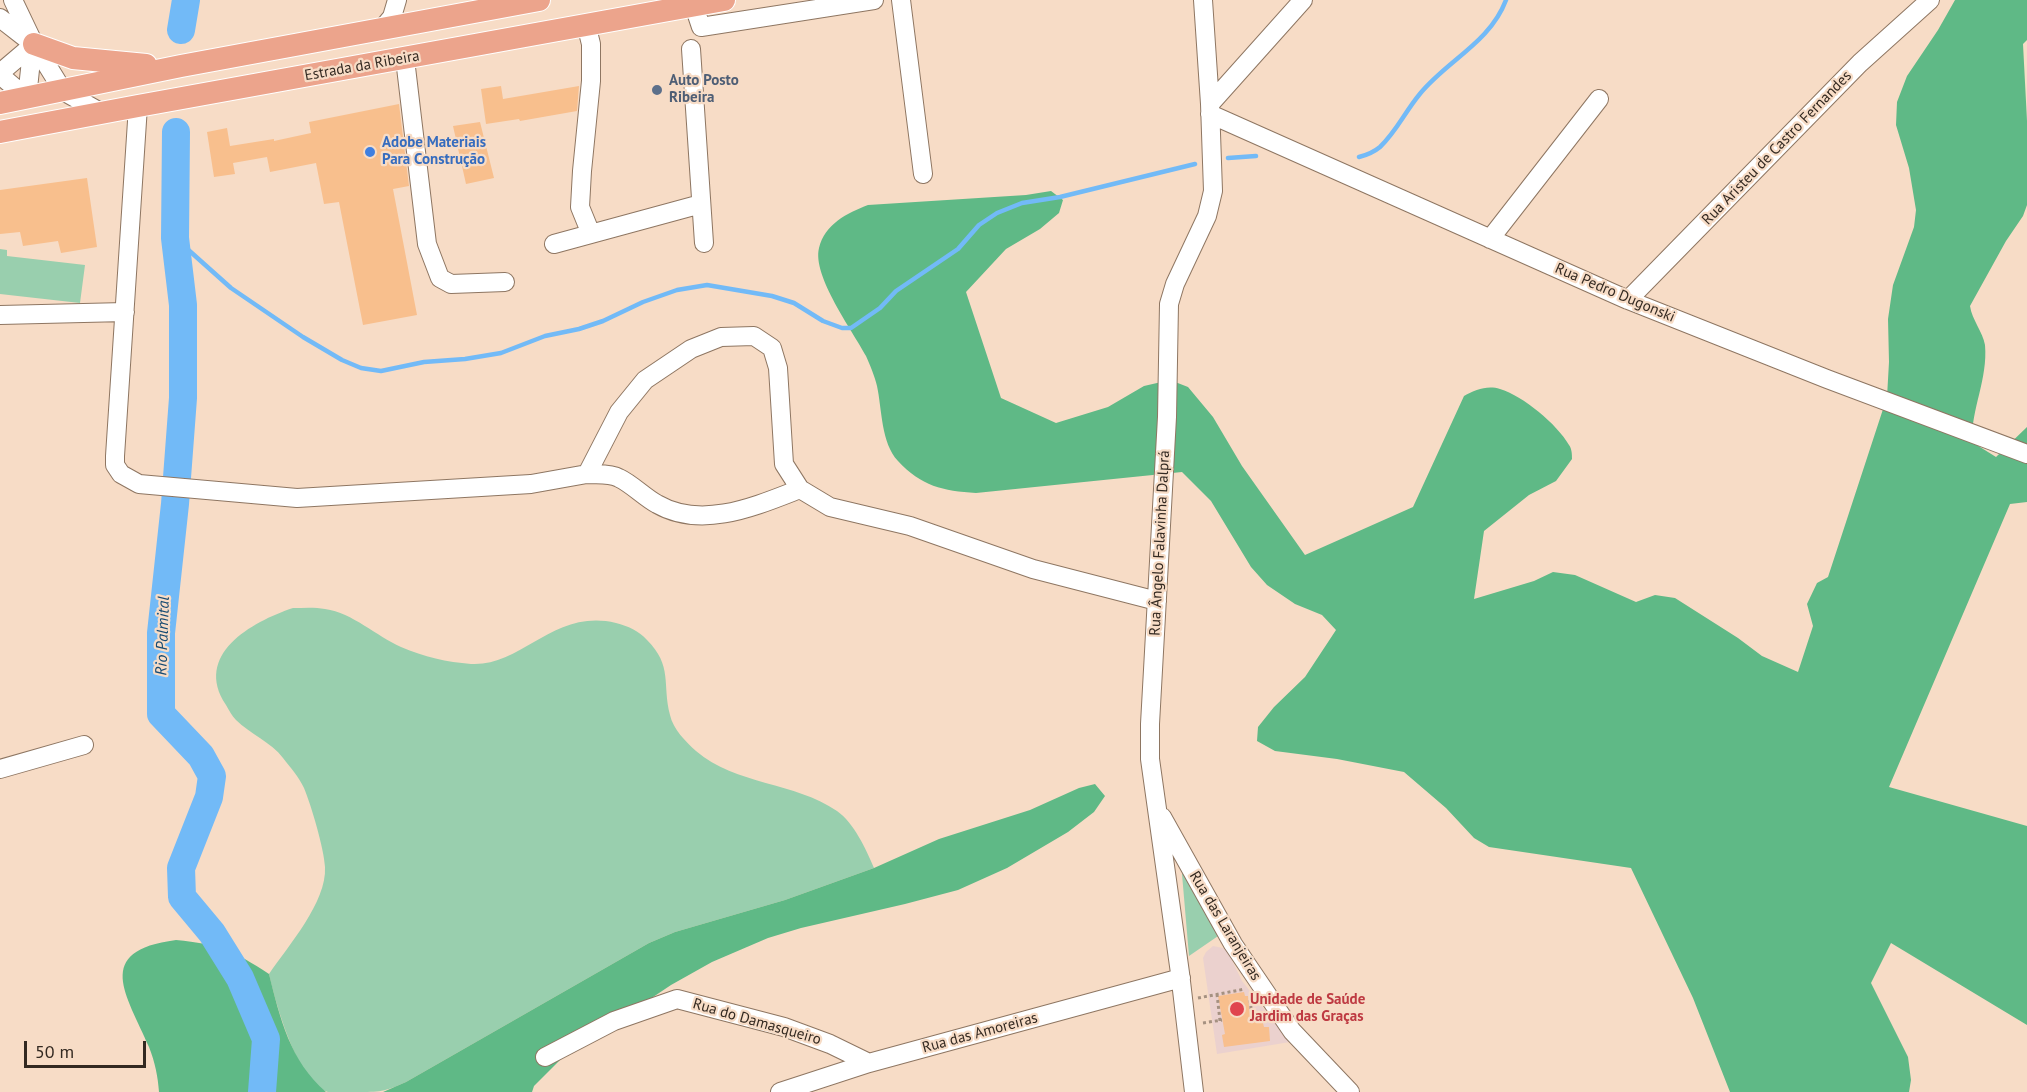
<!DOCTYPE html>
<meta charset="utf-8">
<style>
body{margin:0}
#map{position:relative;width:2027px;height:1092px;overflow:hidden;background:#f7dcc6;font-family:"PT Sans",sans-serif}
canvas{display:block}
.scale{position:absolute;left:24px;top:1041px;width:122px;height:27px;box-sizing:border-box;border:3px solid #332921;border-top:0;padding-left:8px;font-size:18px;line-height:21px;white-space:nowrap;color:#332921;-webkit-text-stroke:4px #f7dcc6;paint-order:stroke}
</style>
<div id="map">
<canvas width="2027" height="1092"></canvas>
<div class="scale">50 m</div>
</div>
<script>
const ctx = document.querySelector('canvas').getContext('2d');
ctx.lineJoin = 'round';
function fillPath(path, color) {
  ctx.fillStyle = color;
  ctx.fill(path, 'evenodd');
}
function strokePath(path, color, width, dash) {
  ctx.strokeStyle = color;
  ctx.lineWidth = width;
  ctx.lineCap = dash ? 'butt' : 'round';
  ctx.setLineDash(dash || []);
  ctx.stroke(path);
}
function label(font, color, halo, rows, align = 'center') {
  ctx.font = font + ' "PT Sans",sans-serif';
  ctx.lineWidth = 4.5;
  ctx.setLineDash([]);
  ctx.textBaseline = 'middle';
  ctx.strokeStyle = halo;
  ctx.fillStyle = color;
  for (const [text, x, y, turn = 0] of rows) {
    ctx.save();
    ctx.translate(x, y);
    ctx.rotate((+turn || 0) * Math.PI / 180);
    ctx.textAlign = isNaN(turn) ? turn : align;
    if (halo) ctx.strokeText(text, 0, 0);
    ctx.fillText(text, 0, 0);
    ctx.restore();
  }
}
fillPath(new Path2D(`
 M1213,946L1223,948L1228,952L1242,981L1290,1042L1217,1054L1203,958L1206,952Z`), '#ebd1ce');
fillPath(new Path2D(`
 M0,249L7,250V256L85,265L80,303L0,294Z
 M293,608C303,608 315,607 325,609C353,613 376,636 401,647C424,657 447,662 471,664C522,667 554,608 616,623C628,626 639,631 647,640C673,666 662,684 670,715C673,729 686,742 696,751C736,785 795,782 837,811C854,823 866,849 874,868L785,900L675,932L649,943L406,1082C384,1092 380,1092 356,1092C348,1092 336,1092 328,1092C298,1085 275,1001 269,974C288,946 327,902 325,867C324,848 311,805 304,788C299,777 290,767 283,758C271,742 250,734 236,720C232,716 229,710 226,705C193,655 251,622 293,608Z
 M1188,873L1221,934L1189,956L1182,874Z`), '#99cfae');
fillPath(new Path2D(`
 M1955,0H2027V40L2023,44L2027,121V205L2023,216L2006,241L1970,306C1972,320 1983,332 1985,345C1988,379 1971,409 1972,442L1996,457L2027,427V502L2010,504L1889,787L2027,826V1025L1891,943L1871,983L1908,1057L1911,1080L1909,1092H1730L1693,998L1631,868L1489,847L1474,838L1446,808L1404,772L1337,759L1275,751L1257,741L1258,727L1274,707L1305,677L1336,630L1322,615L1295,604L1267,585L1251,567L1211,501L1182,472L976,493C943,491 921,486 898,461C881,443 882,409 877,386C875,377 870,365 866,356C853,331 812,276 819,248C825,224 847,213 868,205L1026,195L1051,191L1063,200L1059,213L1040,229L1006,249L966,292L1001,398L1056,423L1108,407L1144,386L1170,380L1188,387L1213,417L1242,466L1305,555L1413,507L1464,396C1475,390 1487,385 1500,389C1523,396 1557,424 1569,445C1572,449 1572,455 1572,459L1556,481L1529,495L1484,531L1474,599L1534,581L1553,572L1575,575L1636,602L1655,595L1675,598L1738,638L1762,656L1798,672L1813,626L1807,604L1817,583L1828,577L1887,397L1889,362L1888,319L1893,285L1914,227L1916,210L1909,168L1896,125L1897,102L1907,76L1938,30Z
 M1095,784L1105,796L1094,812L1068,832L1007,868L958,890L905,904L801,928L768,938L712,962L671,985L562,1058L534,1086L532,1092H383L406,1082L649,943L675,932L785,900L874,868L939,839L1030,810L1079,788Z
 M176,940C219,944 234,951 269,974C280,1018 290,1061 326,1092H159C158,1077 155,1062 149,1047C127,995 92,951 176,940Z`), '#5fb986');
strokePath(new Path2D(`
 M1359,157C1367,155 1374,152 1380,147C1396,132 1405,112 1419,95C1446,61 1490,43 1506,0
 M1228,158L1256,156
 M175,238L231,288L303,337L342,360L361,368L381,371L424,362L465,359L501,353L545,336L579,329L603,321L643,302L677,290L707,285L772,296L794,303L823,321L842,328H851L880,308L896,291L958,249L979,225L997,213L1022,203L1060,197L1195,164`), '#72baf7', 4.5);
strokePath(new Path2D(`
 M181,30L186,0
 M176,132L175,238L183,305V398L175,504L161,633V714L201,756L212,776L209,797L181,868L182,897L212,933L240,978L266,1039L262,1092`), '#72baf7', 28);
fillPath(new Path2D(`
 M501,86L503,99L579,86L577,111L520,121L519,119L486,124L481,89Z
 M399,104L409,186L393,189L417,315L363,325L339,202L324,204L316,163L270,172L267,157L233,163L235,174L214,177L207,132L227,128L230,146L274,139V141L311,133L309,122Z
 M480,122L494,178L466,184L453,126Z
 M87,178L97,247L61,253L58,241L23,246L20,232L0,234V190Z
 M1244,992L1245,996H1248L1250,1016L1261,1015L1264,1027H1269L1270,1041L1224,1047L1222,1035L1225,1034L1218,996Z`), '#f8bf8d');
const minor = new Path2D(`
 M13,0L34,44L63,91L102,113
 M901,0L923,174
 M694,6L701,27L874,0
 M0,18L32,43
 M586,24L591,44V81L582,171L580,207L591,234
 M382,29L392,17L397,0
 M691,49L704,243
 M405,59L427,244L440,278L451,284L505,282
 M0,73L34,44
 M0,75L27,98
 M27,98L33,41
 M1210,104L1303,0
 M138,106L115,456V465L121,474L139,484L297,498L531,484L587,474L619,412L645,380L691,349L721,337L754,336L772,348L778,368L784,464L800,489L830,507L910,526L1033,569L1157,601
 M1210,114L1628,300L1827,379L2027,454
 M1490,239L1599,99
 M554,244L701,204
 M1628,300L1860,63L1930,0
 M0,315L125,312
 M587,474C596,475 610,473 619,478C632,484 644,497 657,504C702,530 756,506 800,489
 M0,769L84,745
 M1162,817L1233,944L1292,1031L1350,1092
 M545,1057L614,1021L677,999L784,1027L830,1044L869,1063
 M780,1092L869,1063L1181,978
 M1194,1092L1180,973L1150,759V724L1167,417L1169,304L1175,284L1207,216L1213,191L1210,104L1203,0`);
const major = new Path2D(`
 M34,44L73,58L146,65
 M0,103L181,66L539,0
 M0,132L138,106L724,0`);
strokePath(minor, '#8e7662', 20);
strokePath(major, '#fff', 24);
strokePath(new Path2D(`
 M1217,994L1220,1021
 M1198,998L1245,989
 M1250,1000L1252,1016
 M1203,1023L1222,1020`), '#a59181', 3, [3, 3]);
strokePath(minor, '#fff', 18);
strokePath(major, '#eca48c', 22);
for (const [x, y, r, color] of [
 [657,90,6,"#5c6f8a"],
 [370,152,6,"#3f7fe0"],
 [1237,1009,8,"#e0444e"]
]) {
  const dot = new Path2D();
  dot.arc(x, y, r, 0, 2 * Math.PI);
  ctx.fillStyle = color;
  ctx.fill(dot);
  strokePath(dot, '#f7dcc6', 2);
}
label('15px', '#332921', '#f7dcc6', [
 ["Estrada da Ribeira",362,66,-10],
 ["Rua Aristeu de Castro Fernandes",1777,148,-46],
 ["Rua Pedro Dugonski",1615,293,23],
 ["Rua Ângelo Falavinha Dalprá",1160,543,-87],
 ["Rua das Laranjeiras",1225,926,59],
 ["Rua do Damasqueiro",757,1022,16],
 ["Rua das Amoreiras",980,1033,-15]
]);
label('bold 15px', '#4e5e75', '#f7dcc6', [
 ["Auto Posto",669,81],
 ["Ribeira",669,98]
], 'left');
label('bold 15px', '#366cbe', '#f7dcc6', [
 ["Adobe Materiais",382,143],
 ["Para Construção",382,160]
], 'left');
label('bold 15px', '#be3a42', '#f7dcc6', [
 ["Unidade de Saúde",1250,1000],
 ["Jardim das Graças",1250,1017]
], 'left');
label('italic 16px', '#164a72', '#f7dcc6', [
 ["Rio Palmital",163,636,-88]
]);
</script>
